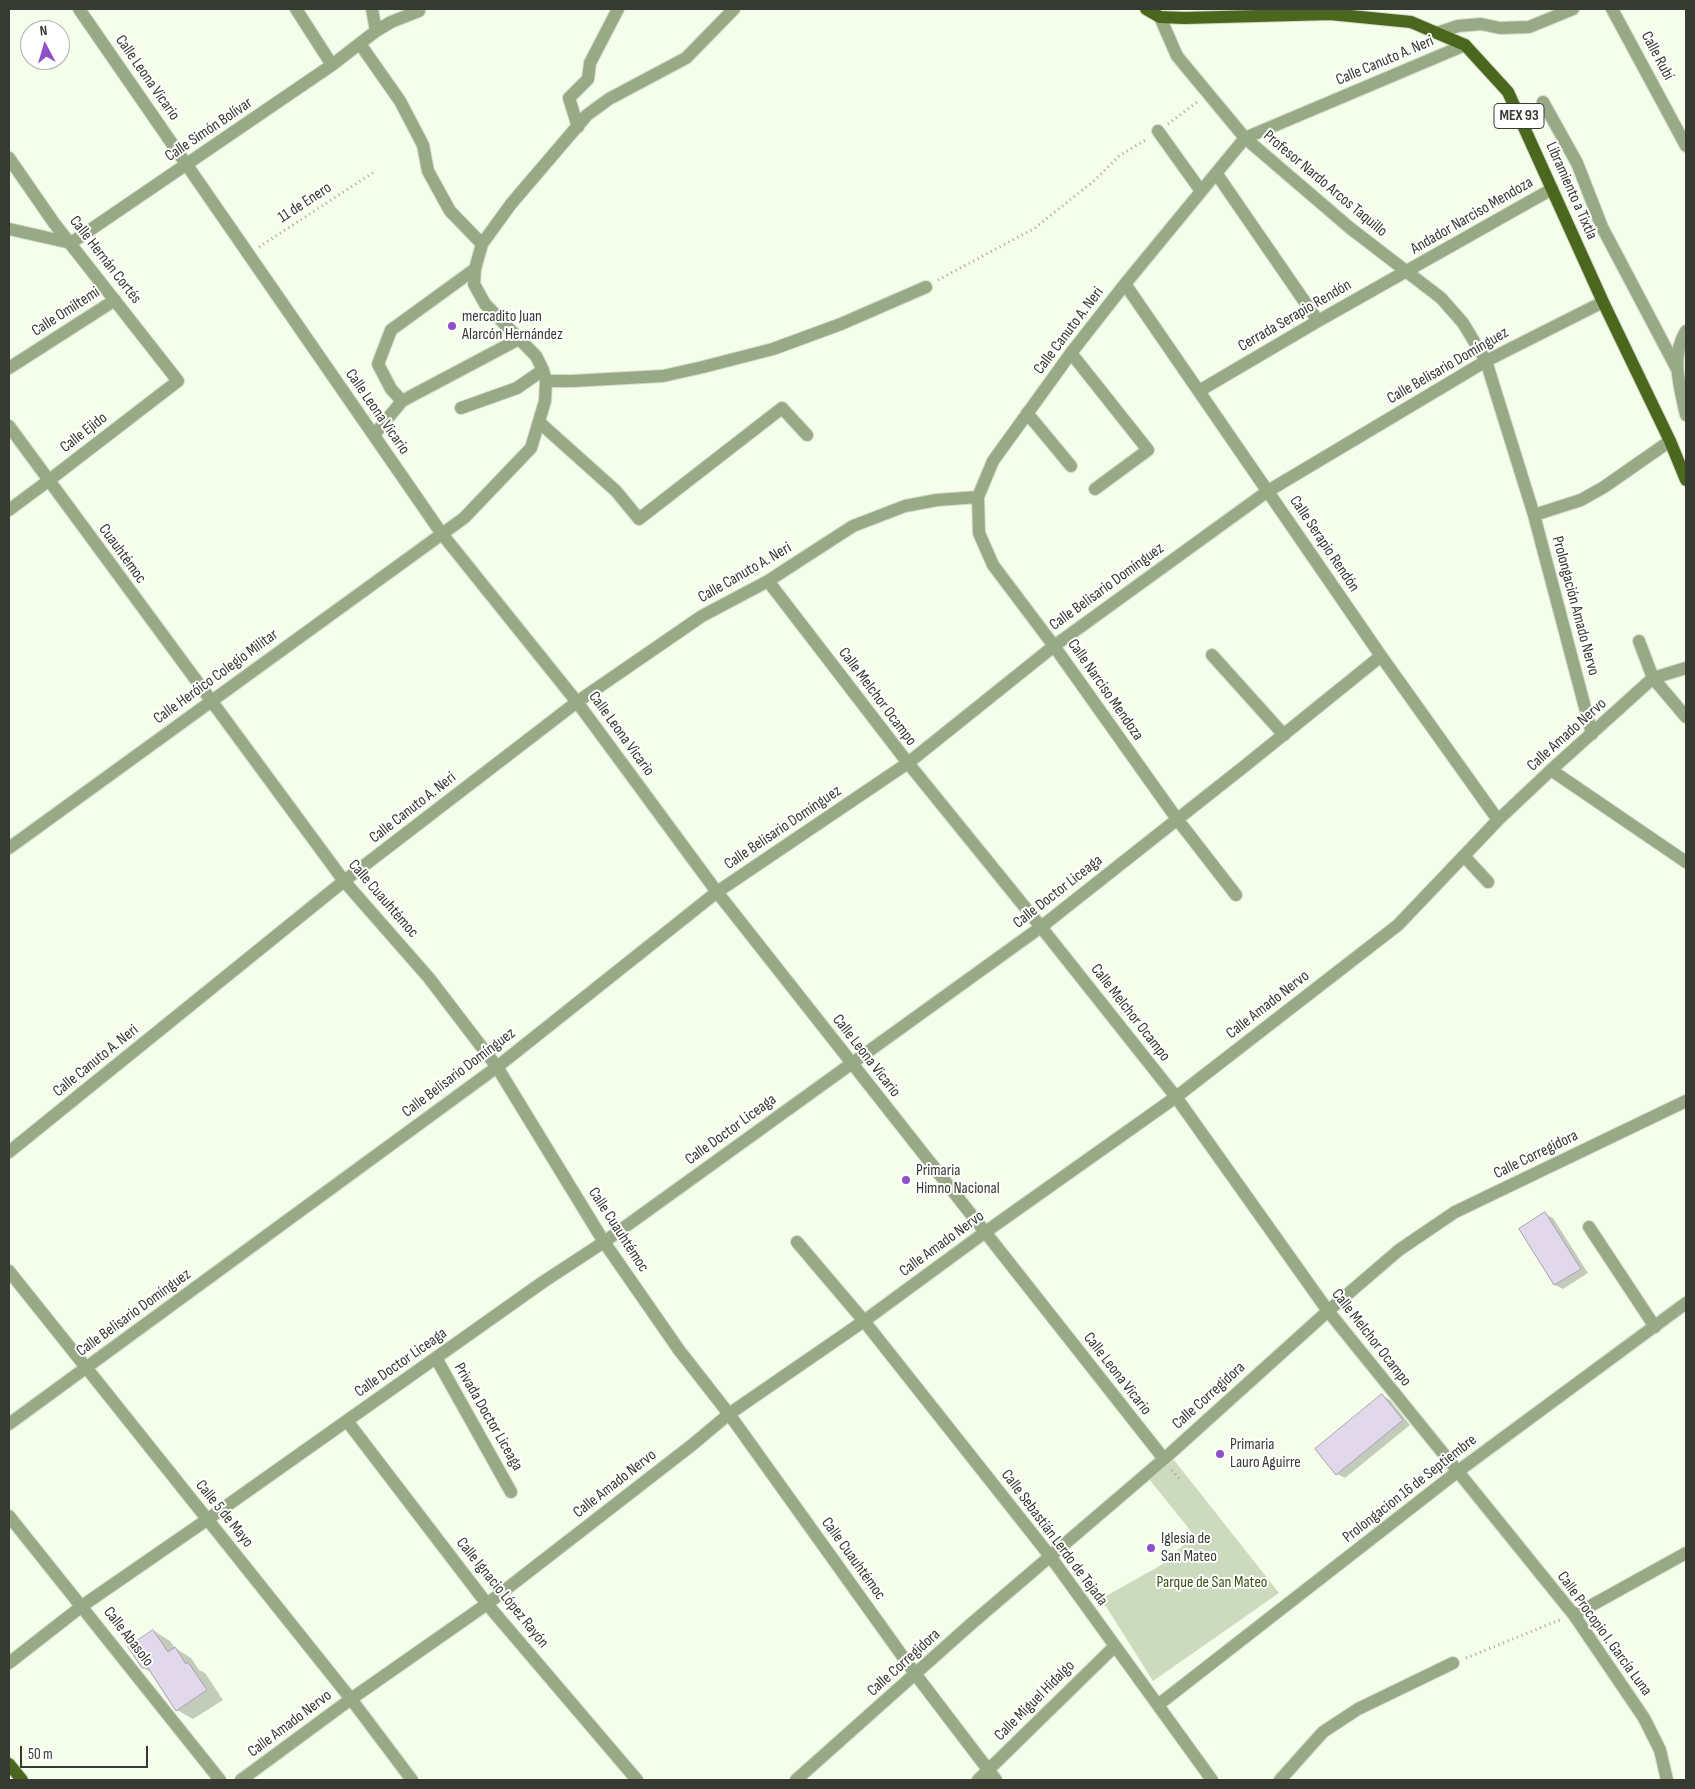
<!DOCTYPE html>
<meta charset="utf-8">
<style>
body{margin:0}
#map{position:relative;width:1695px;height:1789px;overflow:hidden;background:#f4feea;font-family:"Sofia Sans Condensed",sans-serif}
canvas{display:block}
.frame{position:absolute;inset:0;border:10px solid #363a32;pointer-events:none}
.north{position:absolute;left:20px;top:20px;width:50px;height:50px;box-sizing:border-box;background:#fff;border:1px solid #afb0ad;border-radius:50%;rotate:354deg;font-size:14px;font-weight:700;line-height:20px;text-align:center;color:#363a32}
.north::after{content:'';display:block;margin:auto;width:18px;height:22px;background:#8f51c7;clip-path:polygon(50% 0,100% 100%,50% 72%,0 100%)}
.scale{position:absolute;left:20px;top:1746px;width:128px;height:22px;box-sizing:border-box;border:2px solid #363a32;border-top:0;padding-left:6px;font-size:15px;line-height:18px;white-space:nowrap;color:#363a32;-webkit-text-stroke:4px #fff;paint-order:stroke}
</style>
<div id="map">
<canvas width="1695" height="1789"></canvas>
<div class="frame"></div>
<div class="north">N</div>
<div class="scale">50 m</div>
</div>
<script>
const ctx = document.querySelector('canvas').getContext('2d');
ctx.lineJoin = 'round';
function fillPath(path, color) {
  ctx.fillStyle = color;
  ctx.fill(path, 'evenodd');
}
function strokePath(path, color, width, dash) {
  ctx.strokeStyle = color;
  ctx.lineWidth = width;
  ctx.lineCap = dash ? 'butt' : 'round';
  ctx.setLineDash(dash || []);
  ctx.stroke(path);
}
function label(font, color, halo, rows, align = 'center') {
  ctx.font = font + ' "Sofia Sans Condensed",sans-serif';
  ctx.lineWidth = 4;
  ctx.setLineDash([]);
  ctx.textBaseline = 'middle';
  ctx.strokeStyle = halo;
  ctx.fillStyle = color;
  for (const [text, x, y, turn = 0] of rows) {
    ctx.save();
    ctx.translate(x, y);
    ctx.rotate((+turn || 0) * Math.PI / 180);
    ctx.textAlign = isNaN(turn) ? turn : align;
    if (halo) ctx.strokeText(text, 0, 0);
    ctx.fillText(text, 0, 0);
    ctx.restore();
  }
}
fillPath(new Path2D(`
 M1174,1460L1279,1593L1153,1681L1107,1608L1099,1600L1163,1564L1194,1535L1149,1479Z`), '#ccdabd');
fillPath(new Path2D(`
 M1545,1214L1553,1218L1588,1273L1563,1289L1555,1285L1520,1229Z
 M1382,1396L1390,1400L1410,1425L1345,1478L1337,1474Z
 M154,1631L170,1641L175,1648L191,1658L199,1670L205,1673L223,1700L193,1719L177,1710L152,1673L143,1667Z`), '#0003');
const building = new Path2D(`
 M1545,1212L1581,1269L1554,1285L1519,1229Z
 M1382,1394L1403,1420L1336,1475L1315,1449Z
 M153,1630L168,1652L175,1647L186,1664L188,1662L207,1690L176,1711L148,1668H142L128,1647Z`);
fillPath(building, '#e1d8eb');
strokePath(building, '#a8a0b2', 1);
const minor = new Path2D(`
 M79,9L442,534L577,702L717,892L1164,1459
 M296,9L332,65
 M372,9L376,31
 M1612,9L1686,146
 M1160,17L1177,56L1245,138L1350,228L1441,298L1463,323L1486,361L1534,515L1592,734
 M1437,33L1458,26L1481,24L1500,28L1529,27L1573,9
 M360,44L400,101L423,145L428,171L450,211L482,244
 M1543,102L1577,163L1602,227L1677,369
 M578,127L569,98L588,79L590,63L618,9
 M1158,131L1201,191
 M9,158L54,223L178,381L48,481L9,510
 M1216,173L1318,321
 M9,229L71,243L332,65L376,31L391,22L419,11
 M1125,284L1381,656L1498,820
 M1686,331C1670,356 1680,388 1686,415
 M1071,353L1148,450L1095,489
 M9,368L115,300
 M546,381H572L663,376L703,367L773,349L841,324L926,287
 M1199,391L1318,321L1552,189
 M402,401L519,339
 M461,408L517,388L543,370
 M1027,413L1071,466
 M539,422L616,491L639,519L782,408L807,435
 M9,426L344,881L429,978L497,1067L604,1242L679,1350L729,1414L916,1675L996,1780
 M374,435L402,401L391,389L378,364L391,330L475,269
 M1534,515L1581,500L1604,487L1670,441
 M768,581L908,763L1041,927L1176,1097L1328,1311L1574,1615L1644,1718L1660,1750L1667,1780
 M1639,641L1653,678L1686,717
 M1212,655L1284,735
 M1551,770L1686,862
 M9,848L464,518L531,448L545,401L546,381L543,370L536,356L485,304L474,284L475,269L482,244L511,204L587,115L609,99L686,58L734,9
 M1464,856L1488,882
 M1236,895L1177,819L1054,646L993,565L979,533L978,497L993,461L1071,353L1125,284L1245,138L1465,45
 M9,1152L344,881L577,702L702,616L768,581L853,526L905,506L937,500L978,497
 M1589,1227L1655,1327
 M797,1242L864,1321L1050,1556L1212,1780
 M9,1271L351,1699L412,1780
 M436,1358L511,1492
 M347,1421L487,1604L637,1780
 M9,1424L497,1067L717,892L908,763L1054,646L1268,491L1486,361L1603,302
 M9,1516L220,1780
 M1574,1615L1686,1553
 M9,1663L82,1606L208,1519L543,1282L604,1242L1041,927L1246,765L1381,656
 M1158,1705L1457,1472L1686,1303
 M241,1780L351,1699L487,1604L692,1445L729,1414L864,1321L984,1233L1176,1097L1398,925L1498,820L1551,770L1653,678L1686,668
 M796,1780L971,1624L1164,1459L1328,1311L1399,1250L1455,1212L1686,1101
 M978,1780L1115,1646
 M1280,1780L1323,1732L1358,1709L1453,1663`);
const major = new Path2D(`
 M1146,9L1160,17L1184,18L1330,14L1411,22L1465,45L1508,92L1603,302L1670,441L1686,480
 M9,1764L22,1780`);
strokePath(minor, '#d2dbc9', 14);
strokePath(major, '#d2dbc9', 14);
strokePath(new Path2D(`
 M1168,124L1197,102
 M259,247L374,172
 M938,280L1035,228L1095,180L1119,156L1147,139
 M1172,1470L1181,1481
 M1466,1658L1562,1619`), '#9ea596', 3, [1, 4]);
strokePath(minor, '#98aa85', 12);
strokePath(major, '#4a671d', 12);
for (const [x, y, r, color] of [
 [452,326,5,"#8f51c7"],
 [906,1180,5,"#8f51c7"],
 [1220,1454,5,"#8f51c7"],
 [1151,1548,5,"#8f51c7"]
]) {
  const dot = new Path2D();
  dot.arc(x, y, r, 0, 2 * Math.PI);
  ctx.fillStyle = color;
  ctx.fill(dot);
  strokePath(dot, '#fff', 2);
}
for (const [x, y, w] of [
 [1519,116,50]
]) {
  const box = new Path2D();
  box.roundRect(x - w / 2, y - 12.5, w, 25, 4);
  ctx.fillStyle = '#fff';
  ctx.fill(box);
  strokePath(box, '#363a32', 1);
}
label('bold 15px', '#363a32', null, [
 ["MEX 93",1519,116]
]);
label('16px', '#363a32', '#fff', [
 ["Calle Rubí",1657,56,62],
 ["Calle Canuto A. Neri",1385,61,-23],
 ["Calle Leona Vicario",147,78,55],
 ["Calle Simón Bolívar",209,130,-34],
 ["Profesor Nardo Arcos Taquillo",1325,184,40],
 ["Libramiento a Tixtla",1571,191,66],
 ["11 de Enero",305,203,-33],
 ["Andador Narciso Mendoza",1472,216,-30],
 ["Calle Hernán Cortés",105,260,52],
 ["Calle Omiltemi",66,312,-33],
 ["Cerrada Serapio Rendón",1295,316,-30],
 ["Calle Canuto A. Neri",1069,331,-53],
 ["Calle Belisario Domínguez",1448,366,-30],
 ["Calle Leona Vicario",377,412,55],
 ["Calle Ejido",84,433,-38],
 ["Calle Serapio Rendón",1324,544,56],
 ["Cuauhtémoc",122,554,54],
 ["Calle Canuto A. Neri",745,573,-30],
 ["Calle Belisario Domínguez",1107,587,-36],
 ["Prolongación Amado Nervo",1575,606,75],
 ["Calle Heróico Colegio Militar",216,677,-36],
 ["Calle Narciso Mendoza",1105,690,55],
 ["Calle Melchor Ocampo",877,697,53],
 ["Calle Leona Vicario",621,734,54],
 ["Calle Amado Nervo",1567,735,-42],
 ["Calle Canuto A. Neri",413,808,-38],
 ["Calle Belisario Domínguez",783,828,-34],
 ["Calle Doctor Liceaga",1058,892,-38],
 ["Calle Cuauhtémoc",383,899,49],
 ["Calle Amado Nervo",1268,1005,-38],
 ["Calle Melchor Ocampo",1130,1013,52],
 ["Calle Leona Vicario",866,1056,52],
 ["Calle Canuto A. Neri",96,1061,-39],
 ["Calle Belisario Domínguez",459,1073,-37],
 ["Calle Doctor Liceaga",731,1130,-36],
 ["Calle Corregidora",1536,1155,-26],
 ["Calle Cuauhtémoc",618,1230,57],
 ["Calle Amado Nervo",942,1244,-36],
 ["Calle Belisario Domínguez",134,1313,-36],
 ["Calle Melchor Ocampo",1371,1338,52],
 ["Calle Doctor Liceaga",401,1363,-35],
 ["Calle Leona Vicario",1117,1374,52],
 ["Calle Corregidora",1209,1396,-42],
 ["Privada Doctor Liceaga",488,1417,60],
 ["Calle Amado Nervo",615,1484,-38],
 ["Prolongacion 16 de Septiembre",1410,1489,-38],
 ["Calle 5 de Mayo",224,1514,51],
 ["Calle Sebastián Lerdo de Tejada",1054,1538,53],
 ["Calle Cuauhtémoc",853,1559,54],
 ["Calle Ignacio López Rayón",502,1593,51],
 ["Calle Procopio I. García Luna",1604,1634,54],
 ["Calle Abasolo",128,1637,52],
 ["Calle Corregidora",904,1663,-42],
 ["Calle Miguel Hidalgo",1035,1701,-45],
 ["Calle Amado Nervo",290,1724,-37]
]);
label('16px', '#363a32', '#fff', [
 ["mercadito Juan",462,317],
 ["Alarcón Hernández",462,335],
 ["Primaria",916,1171],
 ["Himno Nacional",916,1189],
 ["Primaria",1230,1445],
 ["Lauro Aguirre",1230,1463],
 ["Iglesia de",1161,1539],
 ["San Mateo",1161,1557]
], 'left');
label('16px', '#395211', '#fff', [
 ["Parque de San Mateo",1212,1583]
]);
</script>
